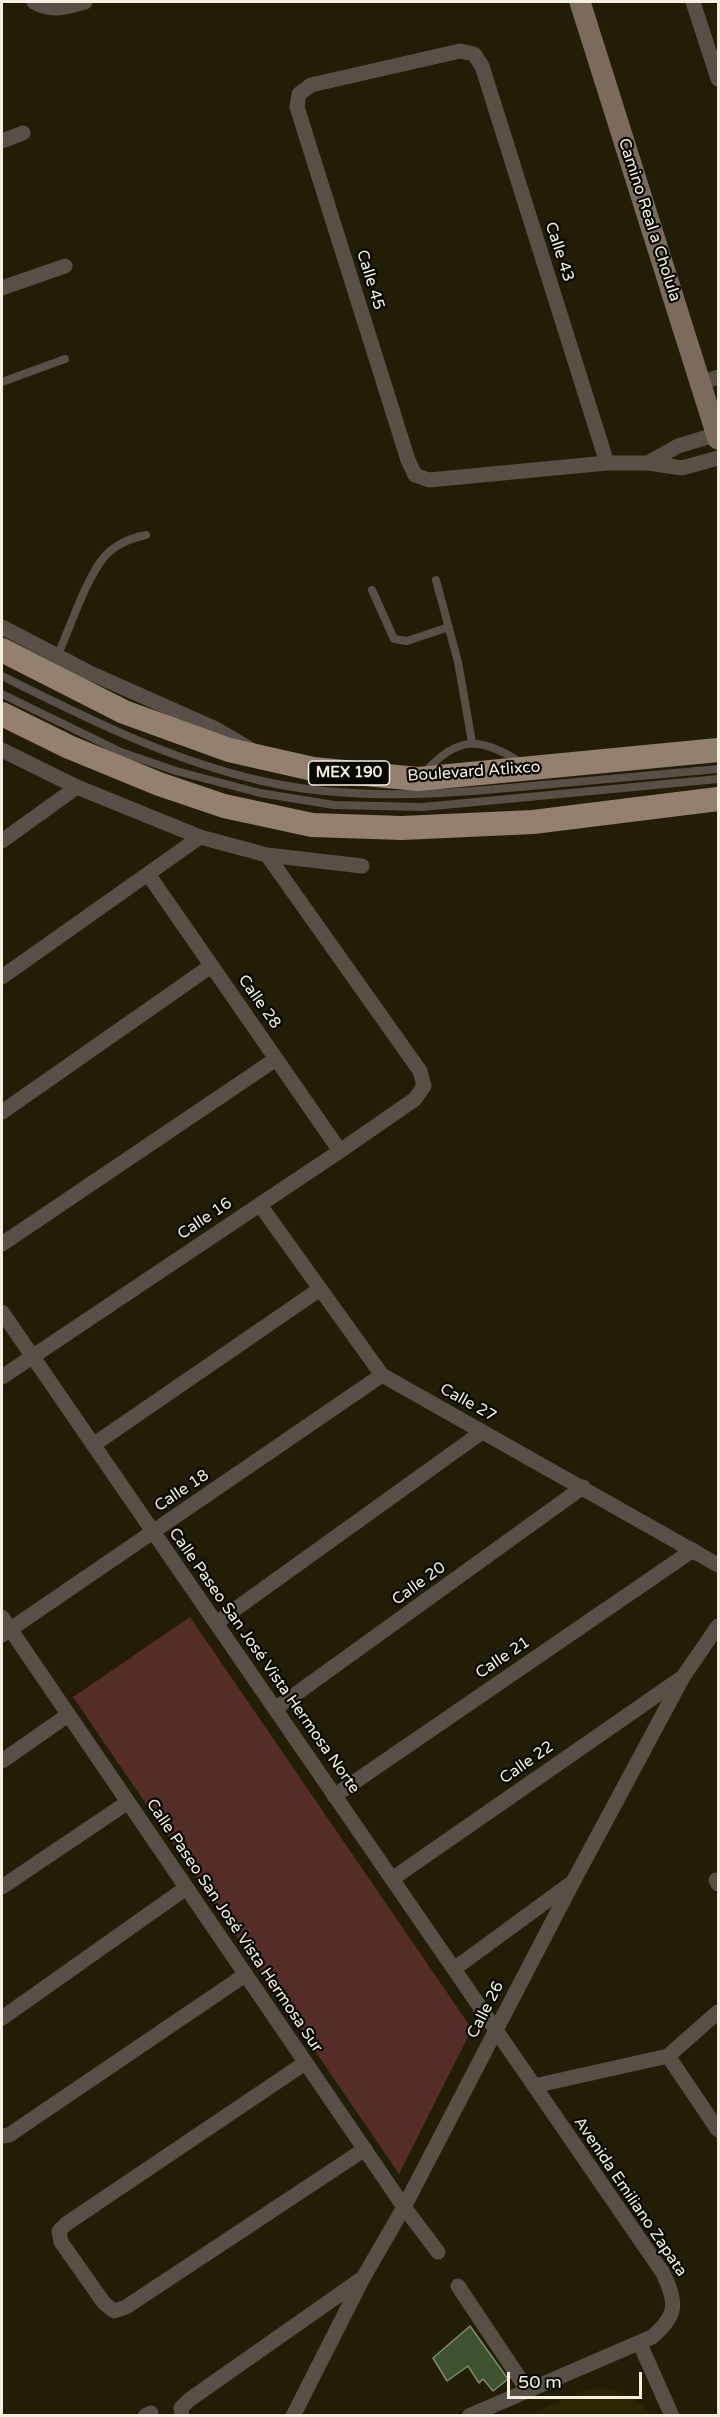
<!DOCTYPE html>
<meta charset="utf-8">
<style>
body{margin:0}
#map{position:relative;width:720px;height:2417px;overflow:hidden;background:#221d04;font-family:"Varela Round",sans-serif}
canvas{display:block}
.frame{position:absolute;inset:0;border:3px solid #f3f0e0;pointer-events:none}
.scale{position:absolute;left:507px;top:2372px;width:135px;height:27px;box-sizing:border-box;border:3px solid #f3f0e0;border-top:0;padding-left:8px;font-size:18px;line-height:21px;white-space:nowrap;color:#f3f0e0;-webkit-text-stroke:4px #090701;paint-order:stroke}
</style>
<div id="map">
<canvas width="720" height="2417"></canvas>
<div class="frame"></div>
<div class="scale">50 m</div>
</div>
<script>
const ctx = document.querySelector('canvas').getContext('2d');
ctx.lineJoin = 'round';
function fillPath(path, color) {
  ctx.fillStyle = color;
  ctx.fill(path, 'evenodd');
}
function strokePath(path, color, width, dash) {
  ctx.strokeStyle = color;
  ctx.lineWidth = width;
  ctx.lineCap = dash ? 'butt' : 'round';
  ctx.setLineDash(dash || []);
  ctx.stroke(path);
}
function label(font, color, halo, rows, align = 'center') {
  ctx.font = font + ' "Varela Round",sans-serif';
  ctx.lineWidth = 4.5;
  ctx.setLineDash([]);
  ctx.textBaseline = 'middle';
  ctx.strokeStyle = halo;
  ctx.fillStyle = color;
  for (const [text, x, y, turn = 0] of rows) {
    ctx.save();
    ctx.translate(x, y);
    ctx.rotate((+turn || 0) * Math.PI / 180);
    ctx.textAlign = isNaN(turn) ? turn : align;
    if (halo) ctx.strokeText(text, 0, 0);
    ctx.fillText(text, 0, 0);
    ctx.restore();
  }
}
fillPath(new Path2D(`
 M595,2388L612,2389L630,2396L646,2409L649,2415H528L578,2393Z`), '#2c2503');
fillPath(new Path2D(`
 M190,1617L472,2029L399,2174L73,1697Z`), '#532d26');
const building = new Path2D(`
 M470,2326L508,2379L493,2391L483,2379L479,2383L468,2366L447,2381L433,2358Z`);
fillPath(building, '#3e532d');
strokePath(building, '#7c8b71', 1.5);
strokePath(new Path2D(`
 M2,382L65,359
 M436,580L458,662L472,742
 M372,590L394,639L407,641L449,627
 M57,657C69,630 87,576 105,556C116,544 131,538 146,535
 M2,676C86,718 169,760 262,781C355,802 448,794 542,785C601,780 660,774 718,769
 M2,694L121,752L176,771L260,793L334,805L423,807L718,779
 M424,773C457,736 480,736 520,762`), '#584f46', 8);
strokePath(new Path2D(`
 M34,2C53,12 65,8 85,2
 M693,2L718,79
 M2,141L23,133
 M2,288L65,266
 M701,383L718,377
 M607,463L482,66L474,54L460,51L311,85L299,94L297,107L408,460L415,475L429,480L607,463H648L682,468L718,458
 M648,463L678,446L718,434
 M2,627L88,672L214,728L250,749
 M2,750L77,787L200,837L267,855L362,866
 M2,841L77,787
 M148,874L340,1151
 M2,977L200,837
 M2,1112L211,966
 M260,1205L382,1375L718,1565
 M2,1244L276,1059
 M2,1312L663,2273C677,2303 678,2315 652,2337L469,2416
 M2,1377L340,1151L415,1099L424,1086L420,1071L267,855
 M93,1445L320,1289
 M2,1617L404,2207L438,2252
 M216,1623L482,1432
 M2,1635L382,1375
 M275,1709L583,1487
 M2,1761L68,1715
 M334,1796L693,1550
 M392,1879L680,1679
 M716,1880L718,1884
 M2,1887L128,1802
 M454,1969L570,1884
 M2,2018L186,1888
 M668,2056L718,2130
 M305,2063L66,2224L59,2231L61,2242L104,2303L114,2311L126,2307L365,2149
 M534,2086L668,2056L718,2012
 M2,2136L9,2135L245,1975
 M458,2286L528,2391
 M640,2344L672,2416
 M145,2416L151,2413
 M182,2416L181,2408L189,2400L360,2280
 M293,2416L363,2278L404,2207L573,1882L683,1677L718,1626`), '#584f46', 15);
strokePath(new Path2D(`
 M580,2L718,439`), '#7a6b5d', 21);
strokePath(new Path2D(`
 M2,650L124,712L229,750L313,769L418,779L718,750
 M2,714L69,747L159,784L224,806L312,825L402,828L533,822L718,799`), '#94806f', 24);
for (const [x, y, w] of [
 [349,773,81]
]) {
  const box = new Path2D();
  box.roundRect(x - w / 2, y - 12, w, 24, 4.5);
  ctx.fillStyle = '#090701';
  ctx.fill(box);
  strokePath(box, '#f3f0e0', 1.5);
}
label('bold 15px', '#f3f0e0', null, [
 ["MEX 190",349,773]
]);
label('16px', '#f3f0e0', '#090701', [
 ["Camino Real a Cholula",649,220,72],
 ["Calle 43",559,252,72],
 ["Calle 45",370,280,73],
 ["Boulevard Atlixco",474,772,-4],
 ["Calle 28",259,1002,55],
 ["Calle 16",205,1219,-34],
 ["Calle 27",468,1403,29],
 ["Calle 18",182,1491,-34],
 ["Calle 20",419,1584,-36],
 ["Calle 21",503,1658,-34],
 ["Calle Paseo San José Vista Hermosa Norte",264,1661,55],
 ["Calle 22",527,1763,-35],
 ["Calle Paseo San José Vista Hermosa Sur",234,1926,56],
 ["Calle 26",486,2010,-63],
 ["Avenida Emiliano Zapata",630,2197,56]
]);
</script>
